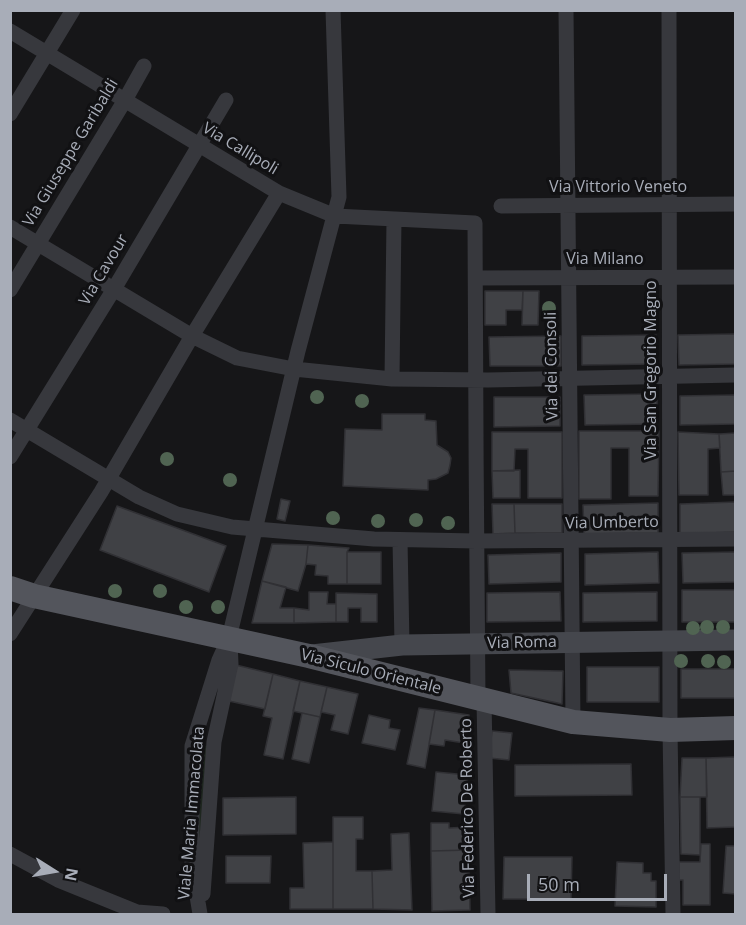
<!DOCTYPE html>
<style>
body{margin:0}
#map{position:relative;width:746px;height:925px;overflow:hidden;background:#161618;font-family:"Open Sans",sans-serif}
canvas{display:block}
.frame{position:absolute;inset:0;border:12px solid #a8adb8;pointer-events:none}
.north{position:absolute;left:24px;top:841px;width:60px;height:60px;-webkit-text-stroke:4px #111113;paint-order:stroke;rotate:101deg;font-size:16px;font-weight:700;line-height:24px;text-align:center;color:#a8adb8}
.north::after{content:'';display:block;margin:auto;width:21px;height:27px;background:#a8adb8;clip-path:polygon(50% 0,100% 100%,50% 72%,0 100%)}
.scale{position:absolute;left:527px;top:874px;width:140px;height:27px;box-sizing:border-box;border:3px solid #a8adb8;border-top:0;padding-left:8px;font-size:18px;line-height:21px;white-space:nowrap;color:#a8adb8;-webkit-text-stroke:4px #111113;paint-order:stroke}
</style>
<div id="map">
<canvas width="746" height="925"></canvas>
<div class="frame"></div>
<div class="north">N</div>
<div class="scale">50 m</div>
</div>
<script>
const ctx = document.querySelector('canvas').getContext('2d');
ctx.lineJoin = 'round';
function fillPath(path, color) {
  ctx.fillStyle = color;
  ctx.fill(path, 'evenodd');
}
function strokePath(path, color, width, dash) {
  ctx.strokeStyle = color;
  ctx.lineWidth = width;
  ctx.lineCap = dash ? 'butt' : 'round';
  ctx.setLineDash(dash || []);
  ctx.stroke(path);
}
function label(font, color, halo, rows, align = 'center') {
  ctx.font = font + ' "Open Sans",sans-serif';
  ctx.lineWidth = 6;
  ctx.setLineDash([]);
  ctx.textBaseline = 'middle';
  ctx.strokeStyle = halo;
  ctx.fillStyle = color;
  for (const [text, x, y, turn = 0] of rows) {
    ctx.save();
    ctx.translate(x, y);
    ctx.rotate((+turn || 0) * Math.PI / 180);
    ctx.textAlign = isNaN(turn) ? turn : align;
    if (halo) ctx.strokeText(text, 0, 0);
    ctx.fillText(text, 0, 0);
    ctx.restore();
  }
}
fillPath(new Path2D(`
 M199,745L208,746L201,847L197,846Z`), '#1e261f');
const building = new Path2D(`
 M485,291H523L522,310H506V325H485Z
 M523,291H539L538,325H522Z
 M736,334V364L679,365L678,335Z
 M656,335L657,364L582,365V336Z
 M561,336V366H490L489,337Z
 M657,394V424L585,425L584,395Z
 M736,395V424L680,425V396Z
 M494,397H560V426L494,427Z
 M382,414H425V420L436,421L437,445L448,452L451,458L450,465L448,473L436,479L428,480V490L343,486L345,429L382,430Z
 M579,431H659L658,496H629V448H611V499H579Z
 M492,432H562V498H528V449H515L514,471H492Z
 M678,432L719,434L720,448L708,449V495H679Z
 M736,433V471L721,472L719,434Z
 M520,470V498H493L492,471Z
 M736,471V495H723L721,472Z
 M281,499L290,501L285,521L277,519Z
 M736,502V532L680,534V504Z
 M658,503V533L584,534L583,505Z
 M492,504H514L515,533L493,534Z
 M514,504H562V533H515Z
 M117,506L226,546L209,592L100,550Z
 M272,544L308,545L306,564L298,591L262,581Z
 M308,545L349,548L347,552V584H328V576L315,575L316,565L306,564Z
 M347,552H381V584H347Z
 M658,552L659,583L585,585V554Z
 M736,552V582L683,583L682,553Z
 M561,553V582L489,584L488,555Z
 M262,581L286,587L280,608H294V623H252Z
 M682,590H736V622H682Z
 M309,592H328L327,604H336V622L294,623V608L309,610Z
 M560,592L561,621L487,622V593Z
 M657,592V621L583,622V593Z
 M336,593L377,594V622H361V608H348V622H336Z
 M236,665L273,674L265,709L229,701Z
 M587,667H659V702H587Z
 M681,669H736V698H681Z
 M509,670L563,671L562,704L511,693Z
 M273,674L300,681L283,759L264,755L272,718L263,716Z
 M300,681L327,687L320,717L293,711Z
 M327,687L358,694L348,734L331,730L335,715L321,712Z
 M419,708L435,710L425,768L407,764Z
 M435,710L469,715L464,743L445,740L444,746L429,744Z
 M302,713L320,717L309,763L292,759Z
 M369,715L390,720L389,728L400,730L395,750L362,743Z
 M492,731L512,733L509,760L489,758Z
 M735,757L736,827L707,828L706,758Z
 M682,758H706L707,797H680Z
 M631,764L632,795L515,796V765Z
 M436,772L468,775L464,814L432,811Z
 M296,797V834L223,835V798Z
 M680,797H700V855L681,854Z
 M333,817H363V839H356V871H372L373,909H333Z
 M431,823H449V828L469,827V850L431,851Z
 M409,833L412,910L373,909L372,871L392,870L391,834Z
 M333,842V909H290V888H304L303,843Z
 M701,844H710V905H683V880H679V862H700Z
 M726,846H736V894L723,893Z
 M469,850L470,910L432,911L431,851Z
 M226,856H271L270,883H226Z
 M504,857H572L571,899H503Z
 M617,862L643,863V873H651V881H656V907L615,906Z`);
fillPath(building, '#404145');
strokePath(building, '#303034', 1.5);
strokePath(new Path2D(`
 M566,10L573,722
 M669,10L670,730L673,914
 M10,31L279,193L335,216L475,223C476,381 476,540 478,698
 M10,114L73,10
 M501,206L736,204
 M10,227L192,336L237,358L294,369L392,379L488,380L736,375
 M476,278L736,277
 M10,290L125,100L144,66
 M392,379L394,219
 M10,420L139,497L177,514L232,527L374,539L476,541L736,539
 M10,457L114,289L226,100
 M400,540L402,645
 M10,634L101,492L192,336L279,193
 M484,700L488,914
 M10,854L58,880L137,912L163,914
 M203,894L214,742L231,664L230,641
 M200,914L192,866V746L219,660L229,638L298,351L339,197L333,10`), '#37383d', 15);
strokePath(new Path2D(`
 M312,655L402,645L736,640`), '#45474d', 21);
strokePath(new Path2D(`
 M10,588L34,596L309,656L573,722L670,730L736,728`), '#53555c', 24);
ctx.fillStyle = '#506452';
for (const [x, y] of [
 [549,308],
 [317,397],
 [362,401],
 [167,459],
 [230,480],
 [333,518],
 [416,520],
 [378,521],
 [448,523],
 [115,591],
 [160,591],
 [186,607],
 [218,607],
 [707,627],
 [723,627],
 [693,628],
 [681,661],
 [708,661],
 [724,662]
]) {
  ctx.beginPath();
  ctx.arc(x, y, 7, 0, 2 * Math.PI);
  ctx.fill();
}
label('16px', '#a8adb8', '#111113', [
 ["Via Callipoli",240,149,31],
 ["Via Giuseppe Garibaldi",71,153,-59],
 ["Via Vittorio Veneto",618,187],
 ["Via Milano",605,259],
 ["Via Cavour",104,270,-59],
 ["Via dei Consoli",552,366,-91],
 ["Via San Gregorio Magno",651,370,-90],
 ["Via Umberto",612,523,-1],
 ["Via Roma",522,643,-1],
 ["Via Siculo Orientale",371,672,14],
 ["Via Federico De Roberto",468,808,-91],
 ["Viale Maria Immacolata",192,813,-85]
]);
</script>
